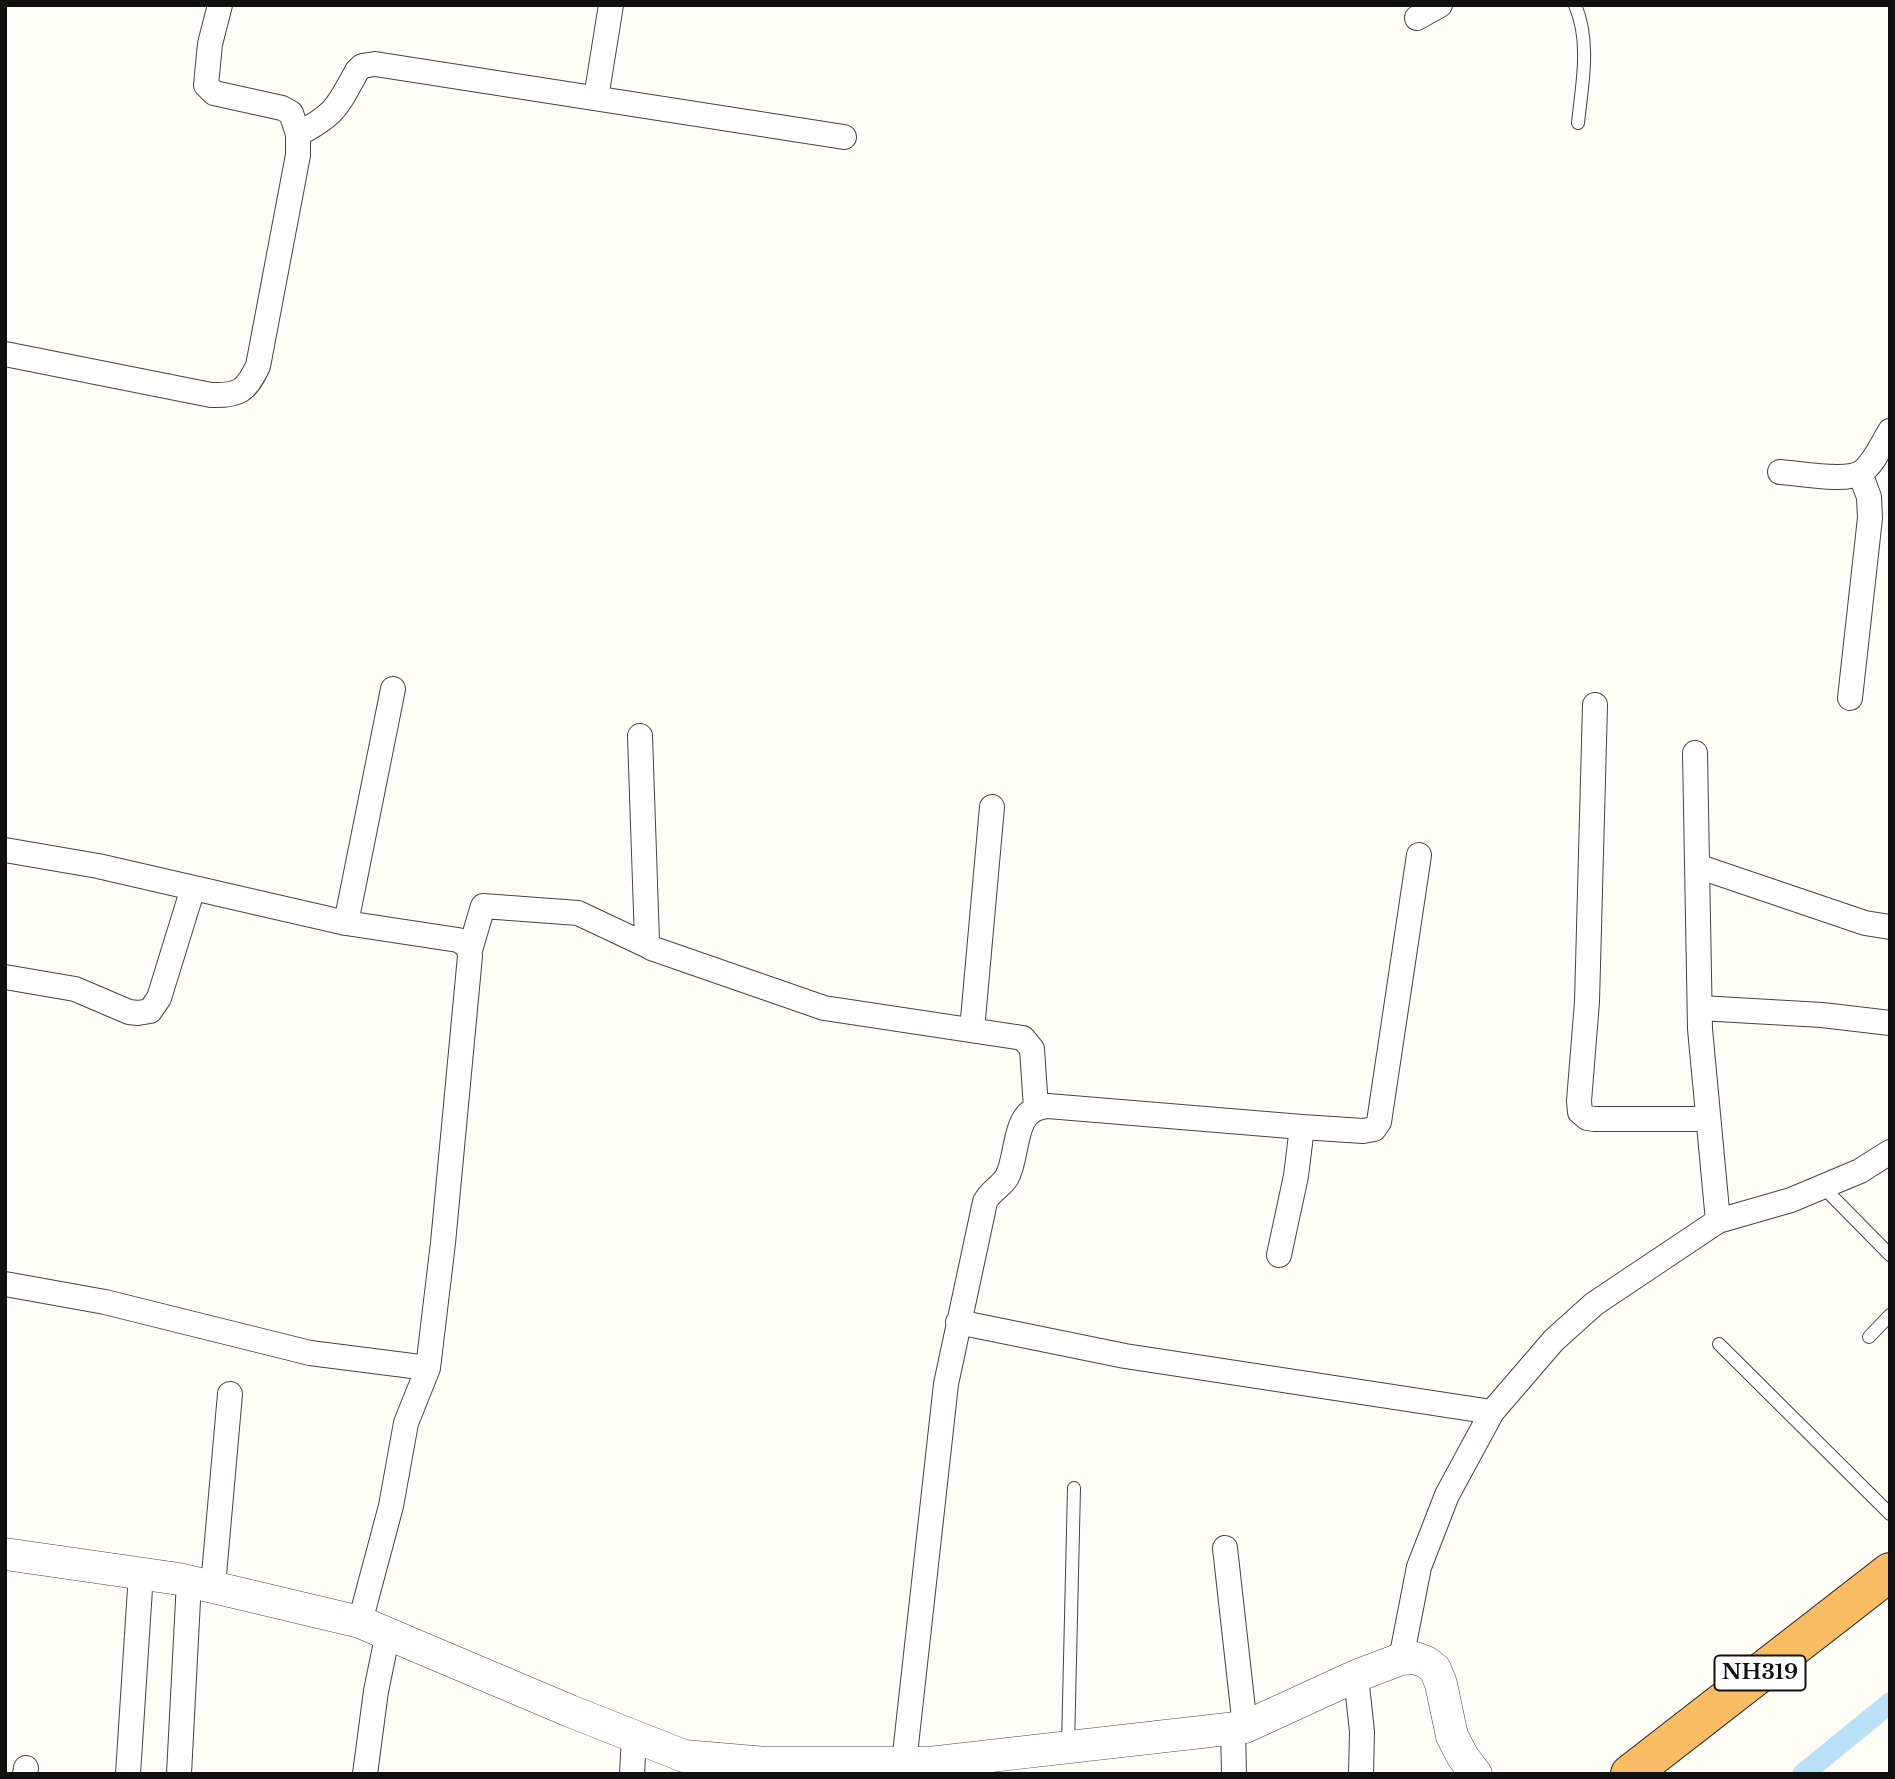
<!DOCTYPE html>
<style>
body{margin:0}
#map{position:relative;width:1895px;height:1779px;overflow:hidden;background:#fffdf5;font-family:"Libre Baskerville",serif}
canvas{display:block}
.frame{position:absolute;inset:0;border:7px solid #111;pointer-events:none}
</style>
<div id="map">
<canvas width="1895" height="1779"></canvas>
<div class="frame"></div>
</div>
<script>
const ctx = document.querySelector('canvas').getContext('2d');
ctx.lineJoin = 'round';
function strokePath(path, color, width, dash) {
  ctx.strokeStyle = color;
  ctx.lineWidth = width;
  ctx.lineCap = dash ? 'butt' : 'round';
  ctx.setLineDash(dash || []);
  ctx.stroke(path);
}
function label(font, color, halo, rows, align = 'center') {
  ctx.font = font + ' "Libre Baskerville",serif';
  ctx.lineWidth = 7;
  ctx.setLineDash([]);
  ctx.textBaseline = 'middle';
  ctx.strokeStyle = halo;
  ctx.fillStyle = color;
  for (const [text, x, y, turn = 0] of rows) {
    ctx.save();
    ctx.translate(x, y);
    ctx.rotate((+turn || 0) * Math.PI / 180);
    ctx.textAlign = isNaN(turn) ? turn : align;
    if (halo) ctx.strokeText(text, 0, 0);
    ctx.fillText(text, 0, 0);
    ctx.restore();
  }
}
strokePath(new Path2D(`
 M1803,1774L1890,1703`), '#b9e0f7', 21);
const service = new Path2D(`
 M1575,5C1591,42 1582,84 1578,123
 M1823,1187L1890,1255
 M1869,1337L1890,1315
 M1719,1344L1890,1514
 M1068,1746L1074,1488`);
const minor = new Path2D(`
 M1417,18L1440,5
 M596,98L611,5
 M298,134C336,114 337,107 357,71L362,66L375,64L844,137
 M5,354L211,395C239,396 246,391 258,366L298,155V134L291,113L282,108L214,93L206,85L210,44L220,5
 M1780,472C1799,473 1846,483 1862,472C1874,463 1882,444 1890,431
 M1850,698L1870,518L1869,497L1860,473
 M1595,705L1587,1002L1579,1101L1580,1112L1587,1118L1594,1119H1708
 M640,736L647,941L651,948L824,1008L1023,1038L1032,1049L1036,1108
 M1695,753L1700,1029L1718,1221
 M5,850L98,866L346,923L458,940L468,946L470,956L443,1243L428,1368L406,1423L391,1506L360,1622
 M1697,866L1865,923L1890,927
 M346,923L393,689
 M470,950L483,906L578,913L648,946
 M5,977L75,989L129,1012L138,1013L150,1011L159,998L193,888
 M1700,1008L1822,1015L1890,1023
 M972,1030L992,807
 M1279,1255L1296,1176L1302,1127
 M5,1284L105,1302L310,1353L428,1368
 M958,1322L1125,1356L1492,1412
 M1225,1548L1245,1727
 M213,1586L230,1394
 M1401,1659L1419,1567L1447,1495L1492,1412L1554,1340L1594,1304L1718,1221L1791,1200L1860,1171L1890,1152
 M1356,1676L1362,1732L1361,1774
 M1233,1728L1234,1774
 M904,1763L946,1384L985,1202C990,1191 1001,1187 1007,1177C1020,1152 1011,1108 1048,1106L1302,1127L1363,1131L1374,1129L1379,1122L1419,855
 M25,1774L26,1768
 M128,1774L141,1573
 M179,1774L189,1581
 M365,1774L376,1691L388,1633
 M632,1774L634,1736`);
const tertiary = new Path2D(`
 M5,1554L179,1579L360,1622L570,1711L684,1756L766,1763H929L1245,1727L1356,1676L1401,1659L1415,1658L1426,1662L1435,1669L1441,1684L1452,1736L1463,1757L1476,1774`);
const trunk = new Path2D(`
 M1630,1774L1890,1572`);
strokePath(service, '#444', 14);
strokePath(minor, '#444', 26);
strokePath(tertiary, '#444', 33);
strokePath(trunk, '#222', 40);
strokePath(service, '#fff', 12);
strokePath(minor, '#fff', 24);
strokePath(tertiary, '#fff', 32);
strokePath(trunk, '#f7bc64', 38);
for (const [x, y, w] of [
 [1760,1673,91]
]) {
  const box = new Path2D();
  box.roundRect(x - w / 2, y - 17.5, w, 35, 5);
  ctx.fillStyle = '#fff';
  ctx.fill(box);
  strokePath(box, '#111', 2);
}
label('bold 21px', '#111', null, [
 ["NH319",1760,1673]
]);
</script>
